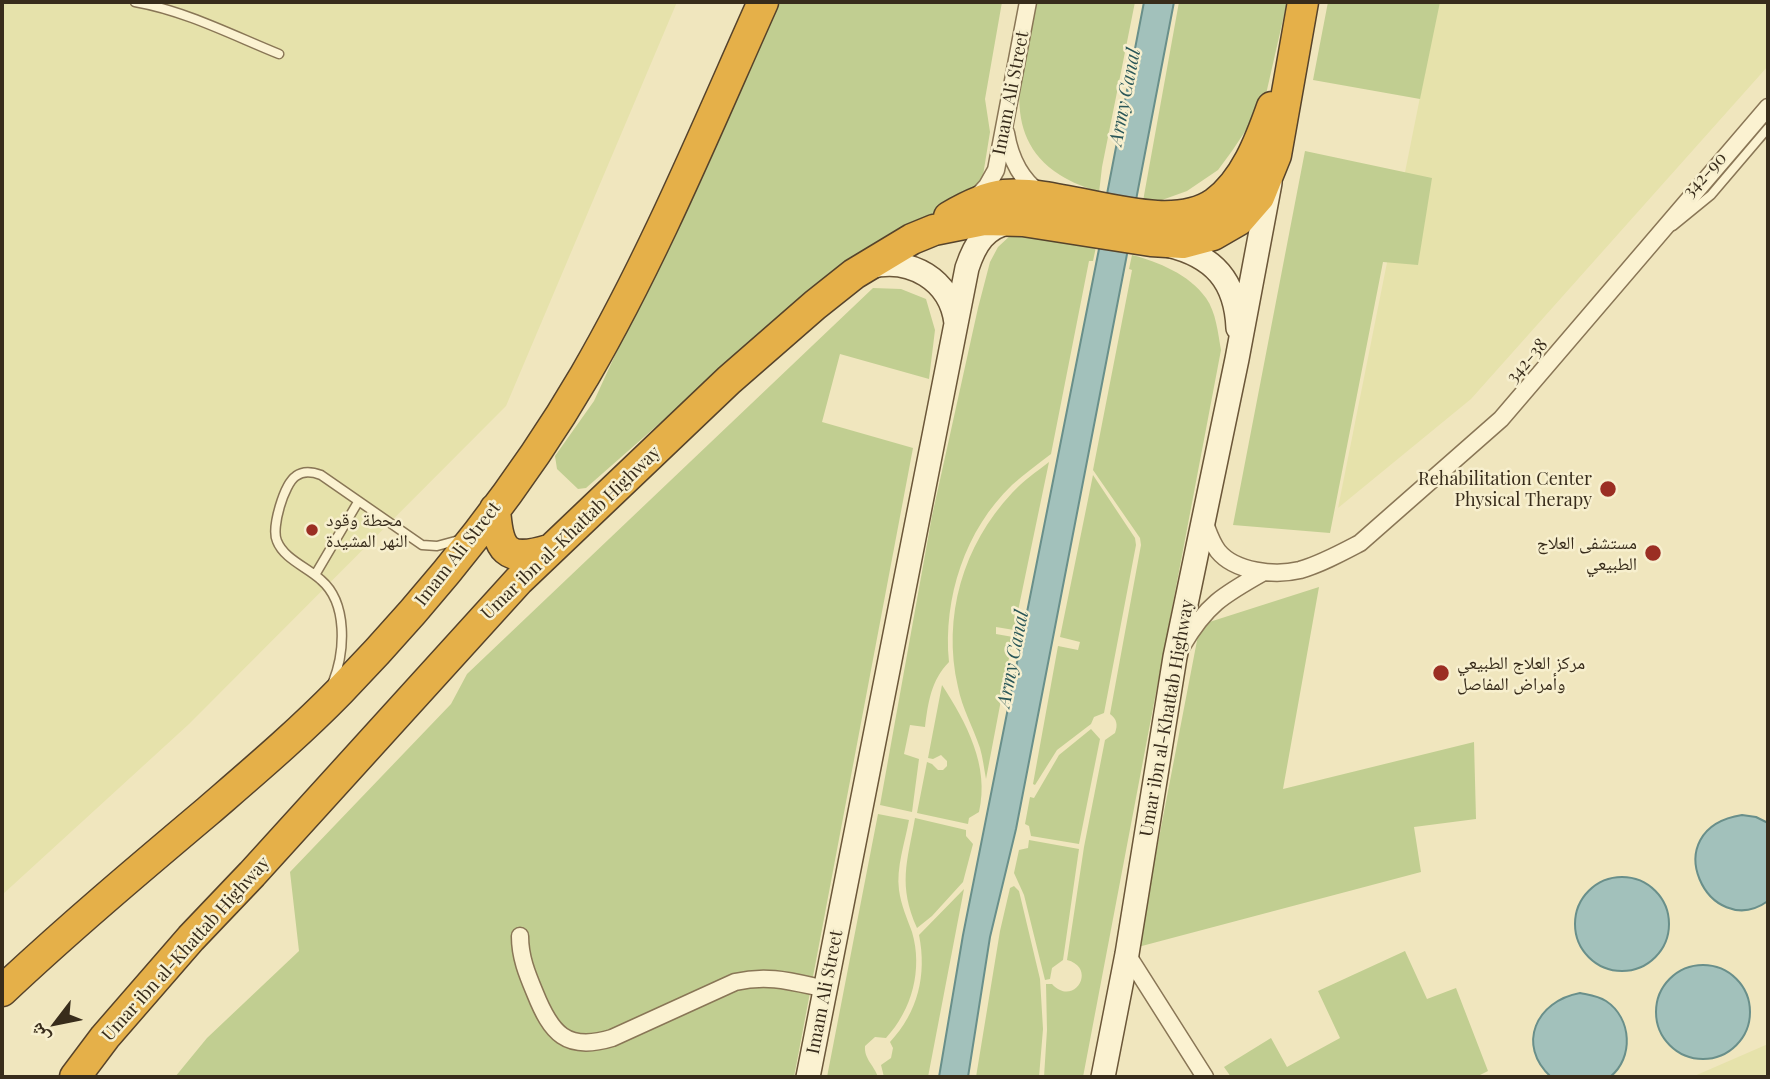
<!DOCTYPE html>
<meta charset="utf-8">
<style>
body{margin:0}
#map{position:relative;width:1770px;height:1079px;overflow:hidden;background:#f0e6be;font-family:"Playfair Display","Noto Naskh Arabic",serif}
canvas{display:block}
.frame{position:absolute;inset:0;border:4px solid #382c1b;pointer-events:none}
.north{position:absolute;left:21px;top:988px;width:70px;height:70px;-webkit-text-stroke:5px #f7efce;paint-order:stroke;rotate:238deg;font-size:19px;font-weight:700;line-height:28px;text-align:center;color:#382c1b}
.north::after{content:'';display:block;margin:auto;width:24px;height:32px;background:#382c1b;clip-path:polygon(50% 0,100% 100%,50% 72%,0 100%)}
</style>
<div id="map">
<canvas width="1770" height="1079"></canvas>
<div class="frame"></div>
<div class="north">ش</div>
</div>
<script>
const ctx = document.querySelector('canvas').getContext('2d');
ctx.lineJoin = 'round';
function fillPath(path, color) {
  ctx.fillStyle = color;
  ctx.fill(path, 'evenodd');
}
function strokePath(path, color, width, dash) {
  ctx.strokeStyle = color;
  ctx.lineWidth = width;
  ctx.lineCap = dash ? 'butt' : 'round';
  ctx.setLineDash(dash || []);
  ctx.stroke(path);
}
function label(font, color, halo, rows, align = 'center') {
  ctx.font = font + ' "Playfair Display","Noto Naskh Arabic",serif';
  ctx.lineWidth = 5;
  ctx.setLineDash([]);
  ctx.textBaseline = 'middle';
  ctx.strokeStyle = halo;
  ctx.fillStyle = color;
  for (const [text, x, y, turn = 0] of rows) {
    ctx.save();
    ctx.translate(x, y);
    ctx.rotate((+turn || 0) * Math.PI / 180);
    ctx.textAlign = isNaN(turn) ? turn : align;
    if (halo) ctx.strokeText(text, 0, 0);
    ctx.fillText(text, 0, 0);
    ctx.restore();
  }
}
fillPath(new Path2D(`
 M2,2H677L506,406L189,724L2,895Z
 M1439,2H1768V66L1471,399L1338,508Z
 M1768,1044V1077H1692Z`), '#e6e2ab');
fillPath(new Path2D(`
 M777,2H1002L985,99L990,132L981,188L718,372L586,488L578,489L557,469L555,456L594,401Z
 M1035,2H1135L1102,167L1099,193C1086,187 1072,183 1060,175C996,134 1024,62 1035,2Z
 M1179,2H1287L1264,103L1232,151L1218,170L1187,191L1162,200L1143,201Z
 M1328,2H1440L1420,99L1313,80Z
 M1305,151L1432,178L1418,265L1383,262L1330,533L1233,525Z
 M1012,234L1096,247L1093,261H1089L1051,454C1038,464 1024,474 1012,485C965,530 943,598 949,662C931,680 928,703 925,727L910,725L904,754L919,759L912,812L880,805L932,516L978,308L990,262L998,247Z
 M1132,255C1158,262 1189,274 1206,298C1216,312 1218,333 1221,350L1083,1077H1044L1047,1030L1046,984H1052C1074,1008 1098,968 1067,960L1084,847L1105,740L1115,733C1118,725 1117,719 1110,714L1141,545L1140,538L1093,470L1132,270L1129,269Z
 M873,288L901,289L926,299L935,330L929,379L840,354L822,422L913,448L794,1077H175L207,1038L299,951L290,872L451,704L467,674Z
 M1049,462L1014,630L996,627V634L1013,637L986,779C984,769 983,758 980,748C973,727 962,708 958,687C942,617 963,545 1012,493C1023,481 1036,472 1049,462Z
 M1093,475L1135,538L1136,545L1104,713L1094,717L1091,724L1057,750L1035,785L1033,784L1058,646L1078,650L1080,642L1060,637Z
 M1319,587L1283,789L1474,742L1476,819L1414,827L1421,872L1138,947L1200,625Z
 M942,685C966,722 990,766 979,812L969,818L968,824L917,813L927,762L932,764L938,770H943L947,766V761L941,755L933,759L928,758Z
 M1091,729L1100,739L1079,844L1031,836L1029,826L1025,824L1030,797L1034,798L1059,755Z
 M878,814L909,820C905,842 896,868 899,890C901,905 907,918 912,932C923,969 912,1010 886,1038L875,1037L865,1046C864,1059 874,1065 878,1077H827Z
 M915,818L966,830V836L973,844L963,882L932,916L917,928C898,885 907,863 915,818Z
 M1029,840L1079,849L1063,960L1052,968L1050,979L1045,980L1024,895L1014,873L1019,850L1028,848Z
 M1014,886L1019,891L1040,979L1043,1029L1039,1077H976L1000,931L1010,888Z
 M964,889L928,1077H884L881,1065L891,1058L893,1048L890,1042C918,1012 927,975 919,935Z
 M1405,951L1427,999L1456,988L1488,1071L1476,1077H1231L1224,1067L1271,1038L1287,1067L1340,1038L1318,991Z`), '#c1ce91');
const water = new Path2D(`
 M1144,2H1174L1136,200L1107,194Z
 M1100,244L1128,249L1016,829L990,937L968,1077H939L963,935Z
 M1742,815L1756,817L1768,823V901C1709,943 1653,829 1742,815Z
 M1575 924a47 47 0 1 1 94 0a47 47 0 1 1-94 0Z
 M1656 1012a47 47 0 1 1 94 0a47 47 0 1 1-94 0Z
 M1580,993C1589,995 1598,996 1606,1001C1632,1018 1634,1058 1610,1077H1551C1516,1045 1536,1001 1580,993Z`);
fillPath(water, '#a2c1bb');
strokePath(water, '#698f8a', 2);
const service = new Path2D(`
 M135,2C186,11 232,35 279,54
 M1673,226L1711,195L1768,128
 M315,575L358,502
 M333,682C345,652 348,603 321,580C307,567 284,559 277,541C271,528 284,484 296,476C304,470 313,472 321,475L422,545L437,546L459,540`);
const minor = new Path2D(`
 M1006,133C1010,157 1021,180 1041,194
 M975,199L987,186L996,170L1028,2
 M1204,521C1208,531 1211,542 1218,551C1235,572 1275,576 1300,570C1321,564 1341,553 1360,543L1501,419L1768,107
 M1182,646C1206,605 1223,595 1264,572
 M520,936C520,957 527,974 535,993C551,1033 566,1052 612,1038L735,982C769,974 793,982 826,989
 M1127,954L1205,1077`);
const secondary = new Path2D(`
 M1168,245C1214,256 1236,281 1238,328
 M869,267C910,256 951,280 956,323
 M808,1077L967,268C975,244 985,227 1011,222
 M1103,1077L1127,954L1175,657L1237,359L1270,183`);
const motorway = new Path2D(`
 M949,217C966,207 985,197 1004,195C1065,189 1164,239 1215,203C1245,181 1260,141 1272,107
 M495,509C498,550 505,563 549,550
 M2,991C68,929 138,870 208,811C253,772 298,734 340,691C432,596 518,490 585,375C654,256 707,127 763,2
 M75,1077L105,1037L191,938L252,874L519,580L729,380L815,305L854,274L912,239L934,230L984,220L1023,221L1151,241L1183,243L1213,235L1239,220L1259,197L1276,155L1303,2`);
strokePath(service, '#897656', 11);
strokePath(minor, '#897656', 19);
strokePath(secondary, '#6b5739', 26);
strokePath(motorway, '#56432b', 33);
strokePath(service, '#fbf2d1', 8);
strokePath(minor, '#fbf2d1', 16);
strokePath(secondary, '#fbf2d1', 23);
strokePath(motorway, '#e5b049', 30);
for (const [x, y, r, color] of [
 [1608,489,9,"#9b2e23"],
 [312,530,7,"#9b2e23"],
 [1653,553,9,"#9b2e23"],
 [1441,673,9,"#9b2e23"]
]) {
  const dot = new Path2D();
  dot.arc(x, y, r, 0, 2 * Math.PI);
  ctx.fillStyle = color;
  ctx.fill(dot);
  strokePath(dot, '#f7efce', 2.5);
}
label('18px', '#382c1b', '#f7efce', [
 ["Imam Ali Street",1011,93,-79],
 ["342-90",1705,175,-47],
 ["342-38",1527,361,-49],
 ["Umar ibn al-Khattab Highway",571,533,-44],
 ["Imam Ali Street",458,554,-52],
 ["Umar ibn al-Khattab Highway",1167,718,-80],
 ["Umar ibn al-Khattab Highway",186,949,-48],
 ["Imam Ali Street",825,992,-79]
]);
label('18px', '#382c1b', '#f7efce', [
 ["Rehabilitation Center",1592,479],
 ["Physical Therapy",1592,500],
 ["محطة وقود",326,520,"left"],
 ["النهر المشيدة",326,541,"left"],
 ["مستشفى العلاج",1637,543],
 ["الطبيعي",1637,564],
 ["مركز العلاج الطبيعي",1457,663,"left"],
 ["وأمراض المفاصل",1457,684,"left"]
], 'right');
label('italic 19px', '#2a5758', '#f7efce', [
 ["Army Canal",1125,97,-79],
 ["Army Canal",1013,659,-79]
]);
</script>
